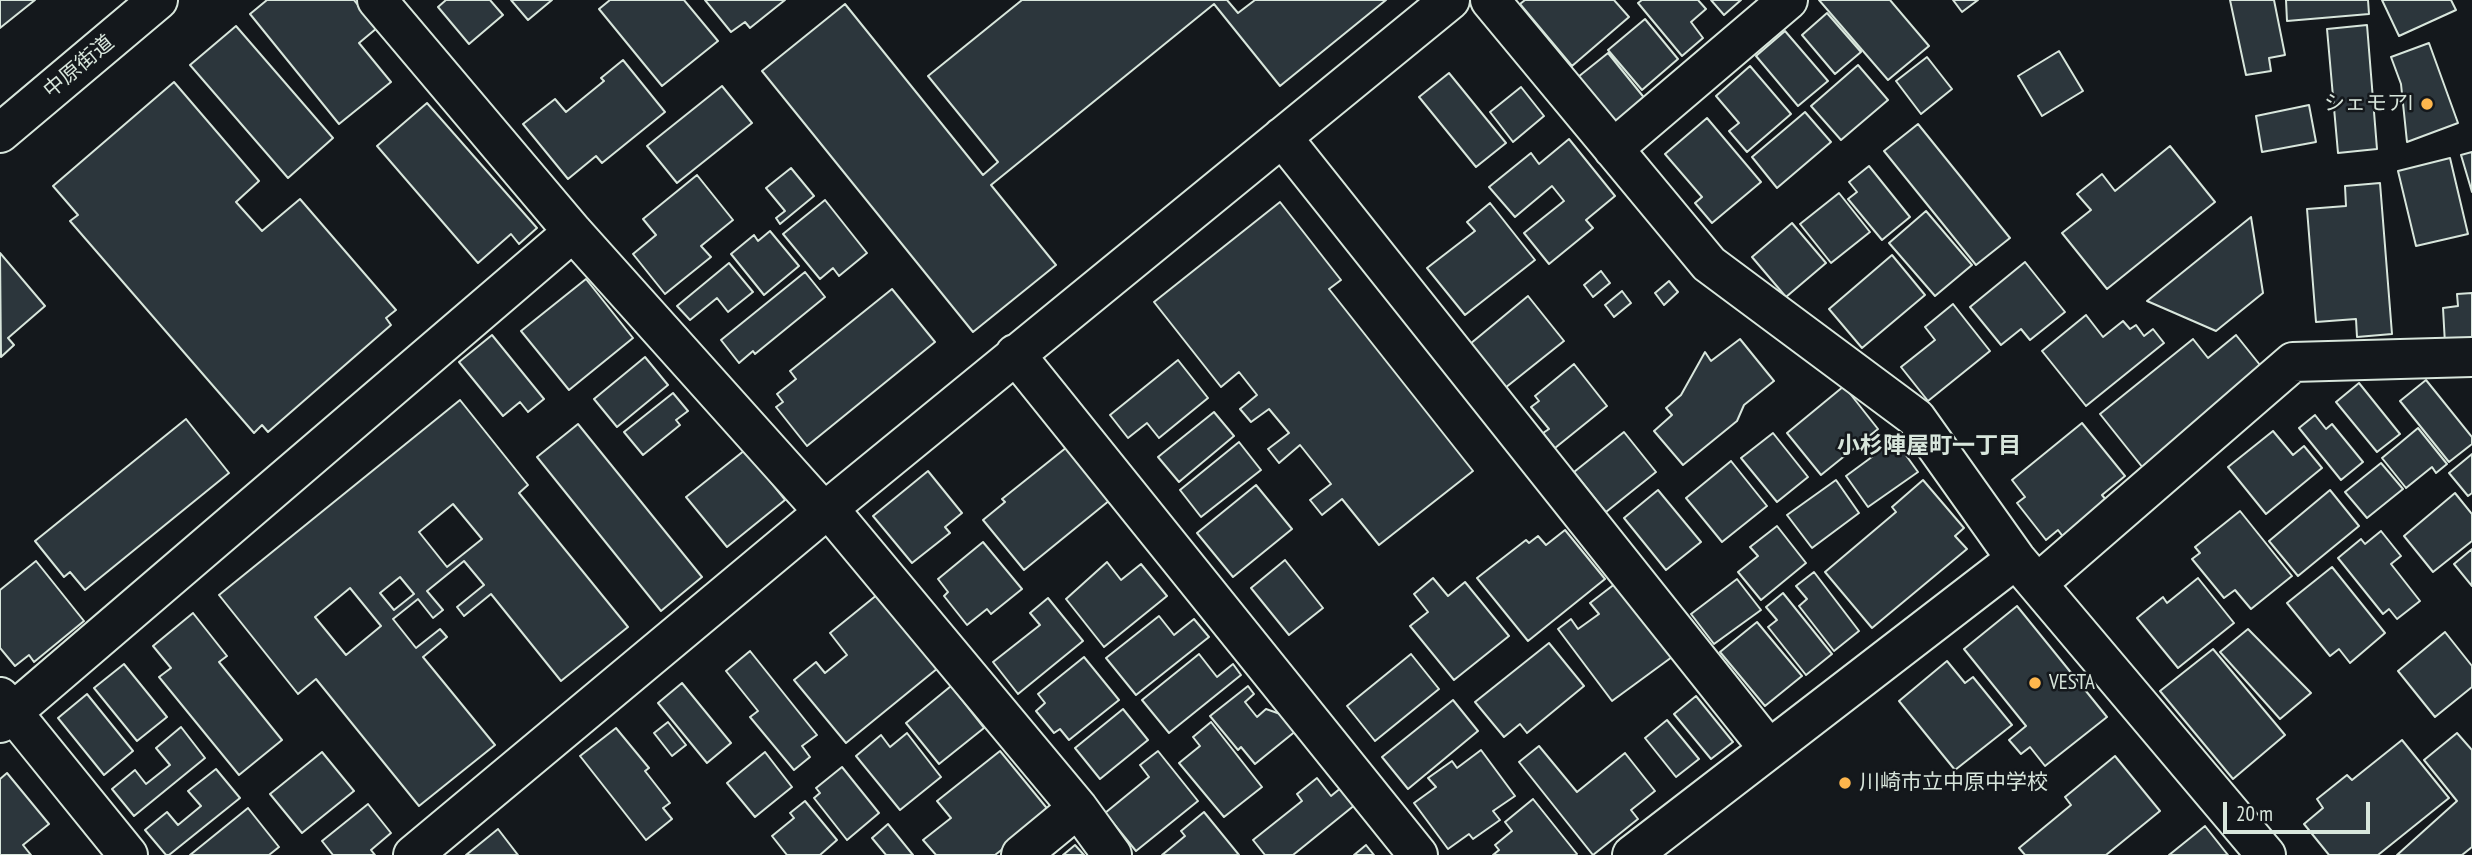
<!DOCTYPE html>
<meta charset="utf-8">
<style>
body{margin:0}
#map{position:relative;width:2472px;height:855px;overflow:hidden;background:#14181c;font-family:"PT Sans Narrow",sans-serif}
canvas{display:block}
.scale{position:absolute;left:2223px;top:802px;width:147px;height:32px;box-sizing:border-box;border:4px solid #d8e6dc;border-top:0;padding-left:9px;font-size:21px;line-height:24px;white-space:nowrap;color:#d8e6dc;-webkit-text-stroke:5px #14181c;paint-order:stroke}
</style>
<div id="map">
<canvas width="2472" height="855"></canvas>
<div class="scale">20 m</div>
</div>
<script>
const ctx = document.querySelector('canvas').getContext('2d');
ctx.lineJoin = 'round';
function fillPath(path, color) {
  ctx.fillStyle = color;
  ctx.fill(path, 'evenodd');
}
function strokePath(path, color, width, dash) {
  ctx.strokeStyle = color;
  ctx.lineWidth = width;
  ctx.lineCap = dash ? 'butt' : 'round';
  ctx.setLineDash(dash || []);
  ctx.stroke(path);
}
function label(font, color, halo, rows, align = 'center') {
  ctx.font = font + ' "PT Sans Narrow","Noto Sans JP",sans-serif';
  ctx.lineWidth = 5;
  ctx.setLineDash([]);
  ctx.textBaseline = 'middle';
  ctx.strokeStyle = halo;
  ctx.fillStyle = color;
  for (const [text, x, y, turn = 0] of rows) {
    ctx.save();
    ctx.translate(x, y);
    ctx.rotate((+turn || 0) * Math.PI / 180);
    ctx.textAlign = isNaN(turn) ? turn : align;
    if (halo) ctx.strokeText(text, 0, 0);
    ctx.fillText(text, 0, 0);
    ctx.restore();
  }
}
const building = new Path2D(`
 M0,0H35L0,28Z
 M267,0H354L377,28L359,43L391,82L339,124L250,14Z
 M446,0H490L503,15L469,44L438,7Z
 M511,0H552L528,20Z
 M610,0H684L718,41L662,86L599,9Z
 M705,0H785L750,28L745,22L731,32Z
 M1022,0H1227L1238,13L1255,0H1386L1280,86L1214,4L991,185L1056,265L973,332L762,71L845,4L983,175L998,162L928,76Z
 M1525,0H1614L1629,17L1572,66L1520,4Z
 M1642,0H1698L1706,9L1691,22L1703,38L1682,56L1638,3Z
 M1711,0H1741L1724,15Z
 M1819,0H1890L1929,46L1888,80Z
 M1953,0H1978L1962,12Z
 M2230,0H2274L2285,55L2269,58L2271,71L2246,75Z
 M2286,0H2368L2369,14L2287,21Z
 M2382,0H2451L2456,10L2399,36Z
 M1827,13L1861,52L1835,74L1802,35Z
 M1645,19L1678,59L1642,90L1608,50Z
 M2367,25L2377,149L2338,153L2327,29Z
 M236,26L333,138L288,178L190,65Z
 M1785,31L1828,81L1798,106L1756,56Z
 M2429,43L2458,123L2407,142L2401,84L2391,57Z
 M2059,51L2083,91L2042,116L2018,76Z
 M1608,53L1646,100L1616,124L1578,77Z
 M1927,57L1952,89L1921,114L1896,81Z
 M623,60L665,112L602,163L596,156L568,179L523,124L555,99L566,112L604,81L601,78Z
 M1858,65L1888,100L1841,140L1811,106Z
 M1750,66L1791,114L1747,152L1729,131L1739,123L1716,96Z
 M1449,73L1506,143L1476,167L1419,97Z
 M174,82L259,181L236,202L262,231L300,199L396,310L386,318L391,325L268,432L262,425L254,433L70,221L78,215L53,186Z
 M722,86L752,123L677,183L647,146Z
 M1521,87L1544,116L1513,142L1490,112Z
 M427,103L537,228L519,244L511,234L478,263L377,146Z
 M2309,105L2316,142L2262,152L2256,116Z
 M1805,112L1831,142L1777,188L1752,157Z
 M1707,118L1761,182L1712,223L1695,203L1702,197L1665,154Z
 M1918,124L2010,238L1976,265L1884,151Z
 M1569,139L1615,196L1586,220L1593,228L1549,264L1524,233L1564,201L1552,186L1515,217L1489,187L1531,153L1539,164Z
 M2170,146L2215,202L2107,289L2062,233L2091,210L2077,194L2102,174L2115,191Z
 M2472,152V192L2461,155Z
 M2450,158L2468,234L2416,246L2398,171Z
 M1869,166L1910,217L1882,240L1848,199L1857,192L1849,182Z
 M791,168L814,196L780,224L776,218L785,211L766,188Z
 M697,175L733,220L701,246L711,257L665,294L633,254L656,235L643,219Z
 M2380,183L2392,334L2357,337L2356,319L2316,322L2307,209L2346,206L2345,186Z
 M1839,193L1870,232L1831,263L1800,224Z
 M825,200L867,253L839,276L833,268L820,279L783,234Z
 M1280,202L1341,280L1329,289L1473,471L1379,545L1342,499L1322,515L1310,500L1331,484L1300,445L1279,463L1268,449L1289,433L1269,409L1251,422L1240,409L1257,395L1239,372L1221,387L1154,302Z
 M1490,203L1535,260L1465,315L1427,268L1475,231L1467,222Z
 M1926,211L1972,265L1935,296L1889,243Z
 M2251,217L2263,293L2216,331L2147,301Z
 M1792,223L1826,263L1786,297L1752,257Z
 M770,231L799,266L764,295L731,254L754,235L758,241Z
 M0,253L45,306L8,338L14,345L1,357Z
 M1892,255L1925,295L1862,348L1829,309Z
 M2025,262L2065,312L2030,340L2021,329L2001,345L1970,307Z
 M729,263L753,292L728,312L717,298L690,320L677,306Z
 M1601,271L1610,283L1593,297L1584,285Z
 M805,272L825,297L755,354L753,351L739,363L721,340Z
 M586,279L633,338L569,390L521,331Z
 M1669,281L1678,292L1664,305L1655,293Z
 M892,289L935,342L807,446L776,407L783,402L777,394L796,379L790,371Z
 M1622,291L1631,303L1614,317L1605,305Z
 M2472,293V342L2445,344L2443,308L2458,306L2457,294Z
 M1528,296L1564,341L1505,388L1470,344Z
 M1953,304L1990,351L1928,401L1901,367L1935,340L1925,327Z
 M2086,315L2103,337L2123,321L2130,329L2136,325L2144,336L2153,329L2164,343L2086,406L2042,351Z
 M492,335L544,399L528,412L520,402L503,416L459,362Z
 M2236,335L2268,375L2147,473L2100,414L2193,339L2208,358Z
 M1740,339L1774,381L1744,405L1737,421L1683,465L1654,431L1672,415L1666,408L1681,395L1705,352L1711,361Z
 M645,357L668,385L617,427L594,399Z
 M1178,360L1208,398L1159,438L1147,423L1128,438L1110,415Z
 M1574,364L1607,406L1555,448L1543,433L1549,429L1531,407L1539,401L1535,396Z
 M2426,380L2472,437V444L2449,462L2400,401Z
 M2359,383L2400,434L2377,452L2336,402Z
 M1844,386L1878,429L1821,475L1787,433Z
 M673,393L688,411L676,420L680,425L643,455L624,432Z
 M460,400L528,485L519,493L628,627L561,681L491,594L464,616L457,607L484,585L464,561L427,591L443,610L433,618L418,599L393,619L416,648L440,629L447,637L423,657L495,745L419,806L316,679L298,694L219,595ZM453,504L482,539L447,567L419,532ZM400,577L414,594L394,610L380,593ZM350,588L381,626L346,655L315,617Z
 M1214,412L1234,436L1179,482L1158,457Z
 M2315,415L2326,429L2332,424L2363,462L2341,480L2299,428Z
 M186,419L229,473L85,590L70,572L64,577L35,541Z
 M2082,423L2125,476L2102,495L2111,506L2067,542L2058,530L2046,540L2017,503L2025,497L2012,480Z
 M578,424L702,577L661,611L537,457Z
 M2418,428L2447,464L2436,473L2432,467L2406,488L2382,458Z
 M2273,431L2293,455L2304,446L2322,468L2266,514L2228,467Z
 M1624,432L1656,472L1606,512L1574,472Z
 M1773,433L1808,477L1777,502L1741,458Z
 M1895,440L1918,472L1868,507L1846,476Z
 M1239,442L1261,470L1201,517L1180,490Z
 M1067,447L1110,500L1024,570L983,520L1005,502L1002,499Z
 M745,450L785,500L727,547L686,497Z
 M2472,454V493L2468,496L2449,473Z
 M1731,461L1767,506L1722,542L1686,498Z
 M2381,463L2403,489L2367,518L2345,492Z
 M928,471L962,513L945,527L950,533L912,563L873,516Z
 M1836,480L1859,513L1812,548L1787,515Z
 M1923,480L1964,528L1955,536L1967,549L1872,628L1825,572L1896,512L1892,507Z
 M1256,485L1292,529L1233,577L1197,533Z
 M1658,490L1701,542L1666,570L1624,518Z
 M2330,490L2359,526L2298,576L2269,541Z
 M2455,493L2472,514V541L2433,572L2404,536Z
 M2240,511L2292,576L2251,609L2235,590L2224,598L2192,559L2200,553L2195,547Z
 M1777,526L1806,563L1761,600L1738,572L1758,556L1750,547Z
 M1565,530L1605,579L1528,641L1477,578L1526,540L1529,543L1538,536L1546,545Z
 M2381,531L2401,556L2391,564L2420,601L2397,619L2389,609L2383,614L2338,558L2361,539L2365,544Z
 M983,542L1022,589L991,614L987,609L967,625L944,596L948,592L938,579Z
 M2472,549V586L2454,564Z
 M1285,560L1323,608L1289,635L1251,588Z
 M36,561L84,621L34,662L29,655L15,666L0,648V590Z
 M1107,562L1121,580L1141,564L1167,596L1104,647L1066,599Z
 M2332,567L2385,633L2350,663L2339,649L2330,656L2287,603Z
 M1814,572L1859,631L1834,651L1799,606L1807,599L1796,586Z
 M1433,578L1448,596L1465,582L1509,636L1454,680L1410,626L1428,612L1414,594Z
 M2198,578L2234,623L2178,668L2137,618L2163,597L2167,603Z
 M1737,579L1761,610L1714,644L1691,614Z
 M1616,583L1672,657L1612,701L1558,629L1571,619L1578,629L1599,614L1590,603Z
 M1783,593L1832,654L1806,675L1768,627L1777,620L1766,607Z
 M878,594L938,668L846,743L794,680L816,662L825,673L847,655L830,633Z
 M1048,598L1083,641L1018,694L993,662L1040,625L1030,613Z
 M2017,606L2107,717L2045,766L2030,747L2021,754L2009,740L2026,726L1964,649Z
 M193,613L227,656L219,662L282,740L239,775L159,677L171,668L153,646Z
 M1159,616L1174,635L1194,619L1209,637L1136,695L1106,658Z
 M1757,622L1802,676L1765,706L1720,652Z
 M2248,629L2311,693L2280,719L2220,652Z
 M2445,632L2472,666V687L2435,717L2398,671Z
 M1549,643L1584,686L1527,733L1520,724L1504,737L1475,702Z
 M2213,649L2285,735L2233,779L2160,691Z
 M750,651L817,735L802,746L810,757L794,770L750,717L758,711L726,671Z
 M1199,654L1217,677L1233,664L1241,675L1169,733L1142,700Z
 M1411,654L1439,689L1375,741L1347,706Z
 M1084,657L1119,700L1069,740L1060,729L1054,733L1036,711L1045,703L1038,694Z
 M1947,661L1965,683L1973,677L2012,725L1955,770L1899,701Z
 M124,664L167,717L137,741L94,688Z
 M682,683L731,743L707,763L658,703Z
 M951,686L984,728L939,764L906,723Z
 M1248,686L1254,694L1245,702L1257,717L1266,709L1286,716L1297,730L1255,764L1241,747L1238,750L1210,716Z
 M87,694L133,751L104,775L58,718Z
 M1696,696L1733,742L1711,759L1674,714Z
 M1453,700L1478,731L1408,789L1382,757Z
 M1123,709L1148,740L1100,779L1075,748Z
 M1667,720L1699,759L1676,777L1645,738Z
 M668,722L686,745L672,756L654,733Z
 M1211,722L1262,787L1224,817L1179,763L1200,746L1193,737Z
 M181,727L205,758L134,816L112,789L135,770L146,784L170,765L156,748Z
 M616,728L649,768L645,771L670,803L663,808L672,819L646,840L580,756Z
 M907,733L941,777L900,810L856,756L881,735L890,747Z
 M2457,733L2472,750V847L2462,855H2397L2457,801L2424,760Z
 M2402,740L2449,798L2378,855H2329L2304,824L2323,808L2317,799L2347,775L2352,780Z
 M1539,746L1577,792L1625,753L1655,791L1631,810L1638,819L1593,855L1519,762Z
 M1481,750L1515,796L1493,811L1500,820L1473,839L1469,834L1448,849L1414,803L1436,787L1428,778L1452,761L1457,768Z
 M1000,751L1050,812L995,855H936L923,840L951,818L937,801Z
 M1158,751L1198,801L1136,851L1105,813L1149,777L1140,765Z
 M322,752L354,791L302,833L270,794Z
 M765,752L792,787L755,817L727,783Z
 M2115,756L2160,811L2106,855H2025L2019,848L2071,805L2065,797Z
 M842,767L879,813L847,840L814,798L820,793L816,788Z
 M216,769L240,798L169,855H166L145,830L167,812L178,825L201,806L188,791Z
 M7,773L49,824L23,845L31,855H0V779Z
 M1317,778L1331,796L1342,787L1356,804L1293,855H1265L1253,840L1302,801L1297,794Z
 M1533,799L1577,854L1576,855H1493L1499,850L1495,845L1512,831L1505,822Z
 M805,801L837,840L820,855H787L772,836L794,818L790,813Z
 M368,804L391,833L371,850L375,855H333L322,841Z
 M248,808L279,847L269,855H190Z
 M1204,812L1239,855H1162L1185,836L1181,831Z
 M888,824L913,855H886L872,838Z
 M2205,826L2228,855H2169Z
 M498,829L518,855H466Z
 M1075,845L1084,855H1063Z
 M1366,845L1374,855H1354Z`);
fillPath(building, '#2c363c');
strokePath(building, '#d8e6dc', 2);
const minor = new Path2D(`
 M377,0L573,232L824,512
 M1490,0L1709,264L1916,418L2016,559L2266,855
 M1282,137L1769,749
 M1613,149L1788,0
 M1015,354L1418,855
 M828,508L1078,808L1112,855
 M2038,583L2293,362L2472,357
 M0,697L128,855
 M0,723L573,232
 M413,855L824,512L1450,0
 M1021,855L1078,808
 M1632,855L2016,559`);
const major = new Path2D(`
 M0,133L158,0`);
strokePath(minor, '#d8e6dc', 42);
strokePath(major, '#d8e6dc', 42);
strokePath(minor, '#14181c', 38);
strokePath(major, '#14181c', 38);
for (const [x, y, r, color] of [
 [2427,104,7,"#ffb74d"],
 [2035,683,7,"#ffb74d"],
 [1845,783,7,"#ffb74d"]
]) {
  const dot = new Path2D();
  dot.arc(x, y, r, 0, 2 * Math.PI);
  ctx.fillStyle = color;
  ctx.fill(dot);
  strokePath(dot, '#14181c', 2.5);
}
label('21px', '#d8e6dc', '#14181c', [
 ["中原街道",79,67,-40]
]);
label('21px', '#d8e6dc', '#14181c', [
 ["シェモアI",2413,104,"right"],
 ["VESTA",2049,683],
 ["川崎市立中原中学校",1859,783]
], 'left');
label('bold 23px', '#d8e6dc', '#14181c', [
 ["小杉陣屋町一丁目",1929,446]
]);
</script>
